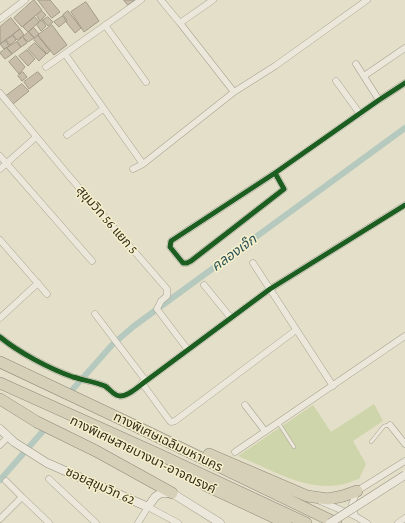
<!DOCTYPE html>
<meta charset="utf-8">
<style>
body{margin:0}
canvas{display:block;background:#e4dfc8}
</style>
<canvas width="405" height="523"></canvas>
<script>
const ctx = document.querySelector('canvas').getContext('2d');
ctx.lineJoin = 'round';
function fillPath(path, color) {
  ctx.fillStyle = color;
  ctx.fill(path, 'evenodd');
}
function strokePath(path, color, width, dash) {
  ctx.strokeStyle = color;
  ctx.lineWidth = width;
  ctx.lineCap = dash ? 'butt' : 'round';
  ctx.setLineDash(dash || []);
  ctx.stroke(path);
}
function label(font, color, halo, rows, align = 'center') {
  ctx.font = font + ' "Crimson Pro","Noto Sans Thai",serif';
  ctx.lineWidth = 3;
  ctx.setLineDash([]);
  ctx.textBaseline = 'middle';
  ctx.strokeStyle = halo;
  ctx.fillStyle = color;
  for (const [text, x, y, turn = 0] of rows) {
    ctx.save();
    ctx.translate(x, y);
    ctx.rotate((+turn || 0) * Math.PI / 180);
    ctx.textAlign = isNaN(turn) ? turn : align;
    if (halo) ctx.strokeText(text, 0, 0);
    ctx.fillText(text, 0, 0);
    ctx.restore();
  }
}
fillPath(new Path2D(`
 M374,404L383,421L353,441L366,464L359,479C354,480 349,483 344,484C308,493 270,469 238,456L313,405L331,432Z`), '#cfd5aa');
strokePath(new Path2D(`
 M73,389L112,345L134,326L405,128
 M0,480L43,431`), '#b5c9bf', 6);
const building = new Path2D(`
 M34,0L42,10L22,27L14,18Z
 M38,0H50L60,12L52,18Z
 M124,0H135L128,5Z
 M86,2L99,21L84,32L71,12Z
 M42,11L46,15L40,21L37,16Z
 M68,11L81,28L75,33L66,22L67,20L63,15Z
 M63,16L66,21L59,27L54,22Z
 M35,17L39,22L28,32L23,27Z
 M48,17L53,22L48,26L43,20Z
 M11,18L20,29L0,44V27Z
 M42,20L46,26L41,31L37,25Z
 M52,25L67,45L54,55L38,35Z
 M34,28L39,34L34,38L29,32Z
 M20,29L24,35L17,40L13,35Z
 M29,32L34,38L28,42L23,37Z
 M13,36L16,40L10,45L6,40Z
 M38,36L50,51L47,54L34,40Z
 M23,37L27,43L21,47L17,42Z
 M6,41L9,46L4,49L0,44Z
 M17,42L21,47L12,54L7,48Z
 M35,43L46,54L39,61L28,49Z
 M7,48L12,54L5,59L0,53Z
 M27,50L35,59L28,66L19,56Z
 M16,56L25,67L19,74L9,62Z
 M23,72L27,77L22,81L18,76Z
 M38,72L43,78L29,89L24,82Z
 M22,84L29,91L13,104L6,96Z`);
fillPath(building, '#c7bda9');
strokePath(building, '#a39a88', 1);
const lane = new Path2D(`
 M278,422L294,447
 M371,442L384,426L390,425`);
const street = new Path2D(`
 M161,0L180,23L234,92
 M0,19L25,0
 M180,23L213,0
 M105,25L146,82
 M65,54L143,164
 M356,64L379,100
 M46,67L141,0
 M364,76L405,48
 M336,81L360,114
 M0,93L69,176L167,289V296L161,301L157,309L188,350
 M67,135L103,109
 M0,156L92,261
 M0,169L36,137
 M133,169L143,164L234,92L275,66L367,0
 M275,173L284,189L191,261L187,263H183L170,247L171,241L275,173L379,100L405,83
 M0,240L47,294
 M253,263L333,386
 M204,285L231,318
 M95,314L146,381
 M0,318L38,283
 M0,337C18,352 50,369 73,377C83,380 95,382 105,386C110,389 114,396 120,396C129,396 139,386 146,381L270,289L405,205
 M142,383L169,420L171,422L175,421L296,330
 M245,405L265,431
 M390,425L405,444
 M0,445L8,437
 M235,452L405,336
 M49,479L96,523
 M6,481L22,497
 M320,501L355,516L367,523
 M355,516L352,504L357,491L405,461
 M0,519L22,497L49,523
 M138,523L148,507L178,523
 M398,523L405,518`);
const secondary = new Path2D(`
 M0,429L14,442L47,463L148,507L155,497L161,493H172L220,523`);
const highway = new Path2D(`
 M0,362L127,422L336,523
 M0,383L158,454L306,523
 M0,399L37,422L96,451L172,493
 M209,454L307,496L328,499L343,496L357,491
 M205,485L286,523`);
strokePath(lane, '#a8a292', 4);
strokePath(street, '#a8a292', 7);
strokePath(secondary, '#989282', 9);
strokePath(highway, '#8d8879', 12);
strokePath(lane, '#ebe8db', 3);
strokePath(street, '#ebe8db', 6);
strokePath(secondary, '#ebe8db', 8);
strokePath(highway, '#d7d0b9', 11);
const secondaryBridge = new Path2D(`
 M330,523L405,475`);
strokePath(secondaryBridge, '#989282', 9, []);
strokePath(secondaryBridge, '#ebe8db', 8);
strokePath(new Path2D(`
 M275,173L284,189L191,261L187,263H183L170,247L171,241L275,173L379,100L405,83
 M0,337C18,352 50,369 73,377C83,380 95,382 105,386C110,389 114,396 120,396C129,396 139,386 146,381L270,289L405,205`), '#1b5e20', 5);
label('13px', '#362c1b', '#f6f0cc', [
 ["สุขุมวิท 56 แยก 5",107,220,49],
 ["ทางพิเศษเฉลิมมหานคร",168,442,26],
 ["ทางพิเศษสายบางนา-อาจณรงค์",143,455,26],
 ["ซอยสุขุมวิท 62",100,486,24]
]);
label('italic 14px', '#295256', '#f6f0cc', [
 ["คลองเจ๊ก",234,253,-36]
]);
</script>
